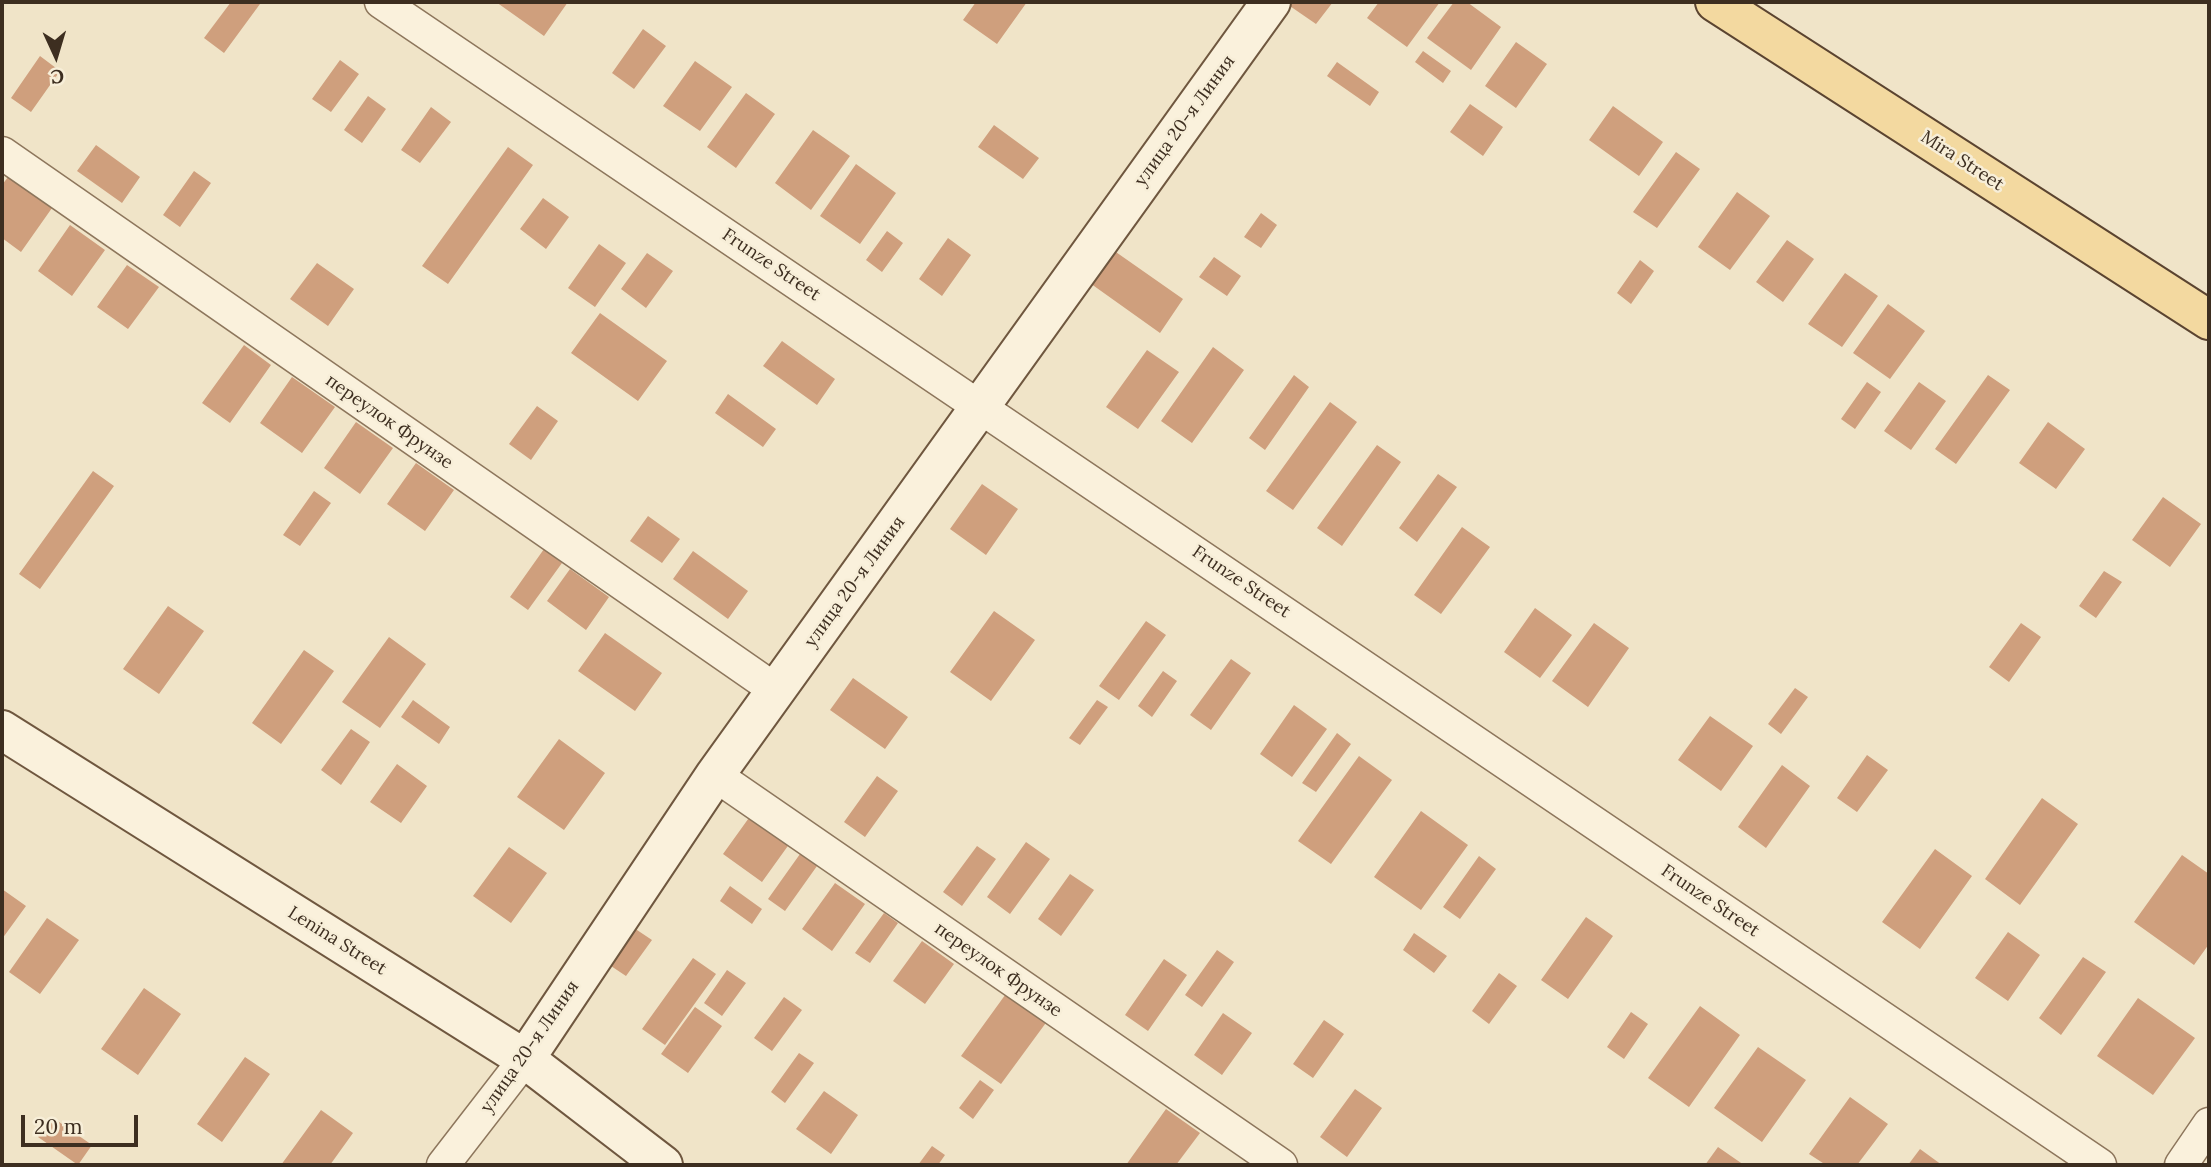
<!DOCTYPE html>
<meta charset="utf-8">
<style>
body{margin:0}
#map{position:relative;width:2211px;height:1167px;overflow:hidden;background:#f0e4c8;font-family:Lora,serif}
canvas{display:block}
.frame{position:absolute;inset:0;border:4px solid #3d2e20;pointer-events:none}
.north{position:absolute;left:21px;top:21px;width:70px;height:70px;-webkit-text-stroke:5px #f7eed8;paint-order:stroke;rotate:176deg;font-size:19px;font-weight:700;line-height:28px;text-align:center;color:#3d2e20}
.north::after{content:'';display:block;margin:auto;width:24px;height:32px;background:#3d2e20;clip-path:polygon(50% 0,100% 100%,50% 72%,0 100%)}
.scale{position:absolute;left:21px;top:1115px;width:117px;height:32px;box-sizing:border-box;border:4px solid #3d2e20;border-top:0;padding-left:9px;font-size:21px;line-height:24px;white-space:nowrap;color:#3d2e20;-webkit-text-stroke:5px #f7eed8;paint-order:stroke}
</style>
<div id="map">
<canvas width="2211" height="1167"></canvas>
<div class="frame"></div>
<div class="north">С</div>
<div class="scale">20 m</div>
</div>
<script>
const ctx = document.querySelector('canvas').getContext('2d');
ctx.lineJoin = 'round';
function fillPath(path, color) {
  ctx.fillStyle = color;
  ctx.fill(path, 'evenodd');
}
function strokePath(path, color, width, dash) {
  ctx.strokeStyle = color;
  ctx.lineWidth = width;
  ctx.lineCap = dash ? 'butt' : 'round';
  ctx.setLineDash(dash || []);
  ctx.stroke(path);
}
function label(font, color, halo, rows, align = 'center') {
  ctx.font = font + ' Lora,serif';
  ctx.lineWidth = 5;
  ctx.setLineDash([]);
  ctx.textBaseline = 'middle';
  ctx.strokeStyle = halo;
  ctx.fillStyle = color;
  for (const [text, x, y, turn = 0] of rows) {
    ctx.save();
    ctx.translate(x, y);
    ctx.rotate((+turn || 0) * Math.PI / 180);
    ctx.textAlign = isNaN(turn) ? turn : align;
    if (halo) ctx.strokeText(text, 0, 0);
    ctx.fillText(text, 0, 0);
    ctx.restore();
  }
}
fillPath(new Path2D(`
 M231,2L260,4L224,53L204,38Z
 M496,2H568L544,36Z
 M976,2H1027L997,44L963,20Z
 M1284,2H1333L1316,24Z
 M1379,2H1440L1407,47L1367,18Z
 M1454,2H1467L1501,27L1471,70L1427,38Z
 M643,29L666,46L634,89L612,73Z
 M1516,42L1547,64L1516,108L1485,86Z
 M1423,51L1451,71L1443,83L1415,62Z
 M40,56L60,71L31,112L11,98Z
 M340,60L359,74L331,112L312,99Z
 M695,61L732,87L700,131L663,106Z
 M1337,62L1379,92L1370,106L1327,76Z
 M746,93L775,114L736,168L707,147Z
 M368,96L386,109L362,143L344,130Z
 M1470,104L1503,127L1483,156L1450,132Z
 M1613,106L1663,142L1639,176L1589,140Z
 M431,107L451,122L420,163L401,150Z
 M994,125L1039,158L1023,179L978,147Z
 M813,130L850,156L811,210L775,183Z
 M96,145L140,177L122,203L77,171Z
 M508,147L533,165L448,284L422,266Z
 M1676,152L1700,169L1657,228L1633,212Z
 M856,164L896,193L860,244L820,216Z
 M194,171L211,183L180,227L163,215Z
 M8,177L52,208L21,252L2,238V185Z
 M1737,192L1770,216L1730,270L1698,247Z
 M543,198L569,217L546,249L520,229Z
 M1261,213L1277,225L1261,248L1244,237Z
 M70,225L105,250L72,296L38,271Z
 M887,231L903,243L882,272L866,260Z
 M948,238L971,255L942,296L919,279Z
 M1787,240L1814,259L1783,302L1756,282Z
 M1103,243L1183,299L1160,333L1080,276Z
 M599,244L626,263L595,307L568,288Z
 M647,253L673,271L646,308L621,289Z
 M1214,257L1241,276L1227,296L1199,277Z
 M1640,260L1654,271L1631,304L1617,293Z
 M317,263L354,289L328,326L290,299Z
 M127,265L159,287L128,329L97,307Z
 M1845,273L1878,296L1842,347L1808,324Z
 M1888,304L1925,331L1890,379L1853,353Z
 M600,313L667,361L638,401L571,353Z
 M782,341L835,379L817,405L763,366Z
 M244,345L271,365L230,423L202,403Z
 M1213,347L1244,370L1192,443L1161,421Z
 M1147,350L1179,372L1138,429L1106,407Z
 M1294,375L1309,387L1265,450L1249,438Z
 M1988,375L2010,390L1956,464L1935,449Z
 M292,377L335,407L302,453L260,423Z
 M1867,382L1881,392L1855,429L1841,419Z
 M1919,382L1946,401L1911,450L1884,431Z
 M728,394L776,429L763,447L715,413Z
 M1330,402L1357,422L1293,510L1266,491Z
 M537,406L558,421L531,460L509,444Z
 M356,422L393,448L360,494L324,468Z
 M2048,422L2085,449L2056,489L2019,463Z
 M1377,445L1401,462L1342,546L1317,528Z
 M416,463L454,490L425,531L387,504Z
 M93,471L114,486L40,589L19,574Z
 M1438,474L1457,487L1417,542L1399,528Z
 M982,484L1018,509L986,555L950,529Z
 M314,491L331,503L300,546L283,535Z
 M2163,497L2201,524L2170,567L2132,540Z
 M648,516L680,539L662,563L630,541Z
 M1462,527L1490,547L1441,614L1414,595Z
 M544,549L562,563L528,610L510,597Z
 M693,551L748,591L728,619L673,579Z
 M570,569L609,597L586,630L547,601Z
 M2104,571L2122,582L2096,618L2079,606Z
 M168,606L204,631L159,694L123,669Z
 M1535,608L1572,635L1540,678L1504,652Z
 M994,611L1035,640L991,701L950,672Z
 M1146,621L1166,635L1119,700L1099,686Z
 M1594,623L1629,648L1588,707L1552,681Z
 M2021,623L2041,637L2009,682L1989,667Z
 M605,633L662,673L635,711L578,671Z
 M389,637L426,664L380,728L342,702Z
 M304,650L334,671L281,744L252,723Z
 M1231,659L1251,673L1211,730L1190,715Z
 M1163,671L1177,681L1152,717L1138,706Z
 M853,678L908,717L885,749L830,710Z
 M1795,688L1808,697L1781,734L1768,724Z
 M413,700L450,727L439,744L401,717Z
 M1097,700L1108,707L1080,745L1069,738Z
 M1294,705L1327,729L1292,777L1260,754Z
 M1710,716L1753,746L1721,791L1678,760Z
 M351,729L370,742L341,785L321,770Z
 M1337,733L1351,744L1316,792L1302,783Z
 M559,739L605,773L564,830L517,797Z
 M1867,755L1888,770L1857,812L1837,798Z
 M1359,756L1392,780L1331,864L1298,841Z
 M397,764L427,786L401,823L370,802Z
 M1782,765L1810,786L1766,848L1738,827Z
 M877,776L898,791L865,837L844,822Z
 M2042,798L2078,824L2020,905L1985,879Z
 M1421,811L1468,845L1421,910L1374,877Z
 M751,815L790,843L762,882L723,854Z
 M1026,842L1050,859L1010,914L987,897Z
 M977,846L996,859L962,906L943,892Z
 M509,847L547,873L511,923L473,896Z
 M1935,849L1972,876L1920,949L1882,922Z
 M800,854L817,866L785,911L768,899Z
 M2182,855L2209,874V944L2194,965L2134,922Z
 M1479,856L1496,869L1460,919L1443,907Z
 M1070,874L1094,890L1061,936L1038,919Z
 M835,883L865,904L832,951L802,929Z
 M730,886L762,909L752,924L720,901Z
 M2,889L26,906L2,939Z
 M884,913L898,923L870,963L855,953Z
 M1586,917L1613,936L1568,999L1541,980Z
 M47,918L79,940L40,994L9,972Z
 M634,928L652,940L626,976L608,964Z
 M2008,932L2040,955L2008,1001L1975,978Z
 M1414,933L1447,956L1434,973L1403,950Z
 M922,941L954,964L925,1004L893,981Z
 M1217,950L1234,962L1202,1007L1185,995Z
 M2083,957L2106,972L2061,1035L2039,1018Z
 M693,958L716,974L665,1045L642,1029Z
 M1164,959L1187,975L1148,1031L1125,1015Z
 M727,970L746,983L722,1016L704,1003Z
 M1499,973L1517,986L1489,1024L1472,1011Z
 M144,988L181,1014L138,1075L101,1049Z
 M1008,991L1048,1020L1001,1084L961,1056Z
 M784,997L802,1010L772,1051L754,1038Z
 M2138,998L2195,1038L2153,1095L2097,1056Z
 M1700,1006L1740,1035L1689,1107L1648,1078Z
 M695,1007L722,1026L688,1073L661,1054Z
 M1631,1012L1648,1024L1624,1059L1607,1047Z
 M1223,1013L1252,1033L1222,1075L1194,1055Z
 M1324,1020L1344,1034L1313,1078L1293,1064Z
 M1758,1047L1806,1080L1762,1142L1714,1108Z
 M799,1053L814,1063L785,1103L771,1092Z
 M245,1057L270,1074L222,1142L197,1124Z
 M980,1080L994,1090L973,1119L959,1108Z
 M1355,1089L1382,1108L1347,1157L1320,1137Z
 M824,1091L858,1115L831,1154L796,1129Z
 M1850,1097L1888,1124L1857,1165H1826L1809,1154Z
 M1166,1109L1200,1133L1176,1165H1126Z
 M321,1110L353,1133L330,1165H281Z
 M52,1117L92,1145L78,1165L38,1137Z
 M932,1146L945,1155L938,1165H918Z
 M1718,1147L1744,1165H1705Z
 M1920,1149L1942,1165H1908Z`), '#cf9f7d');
const street = new Path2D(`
 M381,2L2100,1165
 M2,153L777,691
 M715,775L1281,1165
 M443,1165L525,1059
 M2181,1165L2209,1124`);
const secondary = new Path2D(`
 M2,730L525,1059L663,1165
 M525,1059L715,775L1271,2`);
const primary = new Path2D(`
 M1715,2L2209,320`);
strokePath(street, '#8d765c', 35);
strokePath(secondary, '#6f573f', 42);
strokePath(primary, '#5b4430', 42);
strokePath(street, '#faf1dc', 32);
strokePath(secondary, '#faf1dc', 38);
strokePath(primary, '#f3d9a0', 38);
label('18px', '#3d2e20', '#f7eed8', [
 ["улица 20-я Линия",1185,121,-54],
 ["Mira Street",1962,161,33],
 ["Frunze Street",771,265,34],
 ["переулок Фрунзе",389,422,35],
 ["улица 20-я Линия",855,582,-54],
 ["Frunze Street",1241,582,34],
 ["Frunze Street",1710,901,34],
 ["Lenina Street",337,941,32],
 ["переулок Фрунзе",998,970,35],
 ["улица 20-я Линия",530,1047,-55]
]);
</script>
